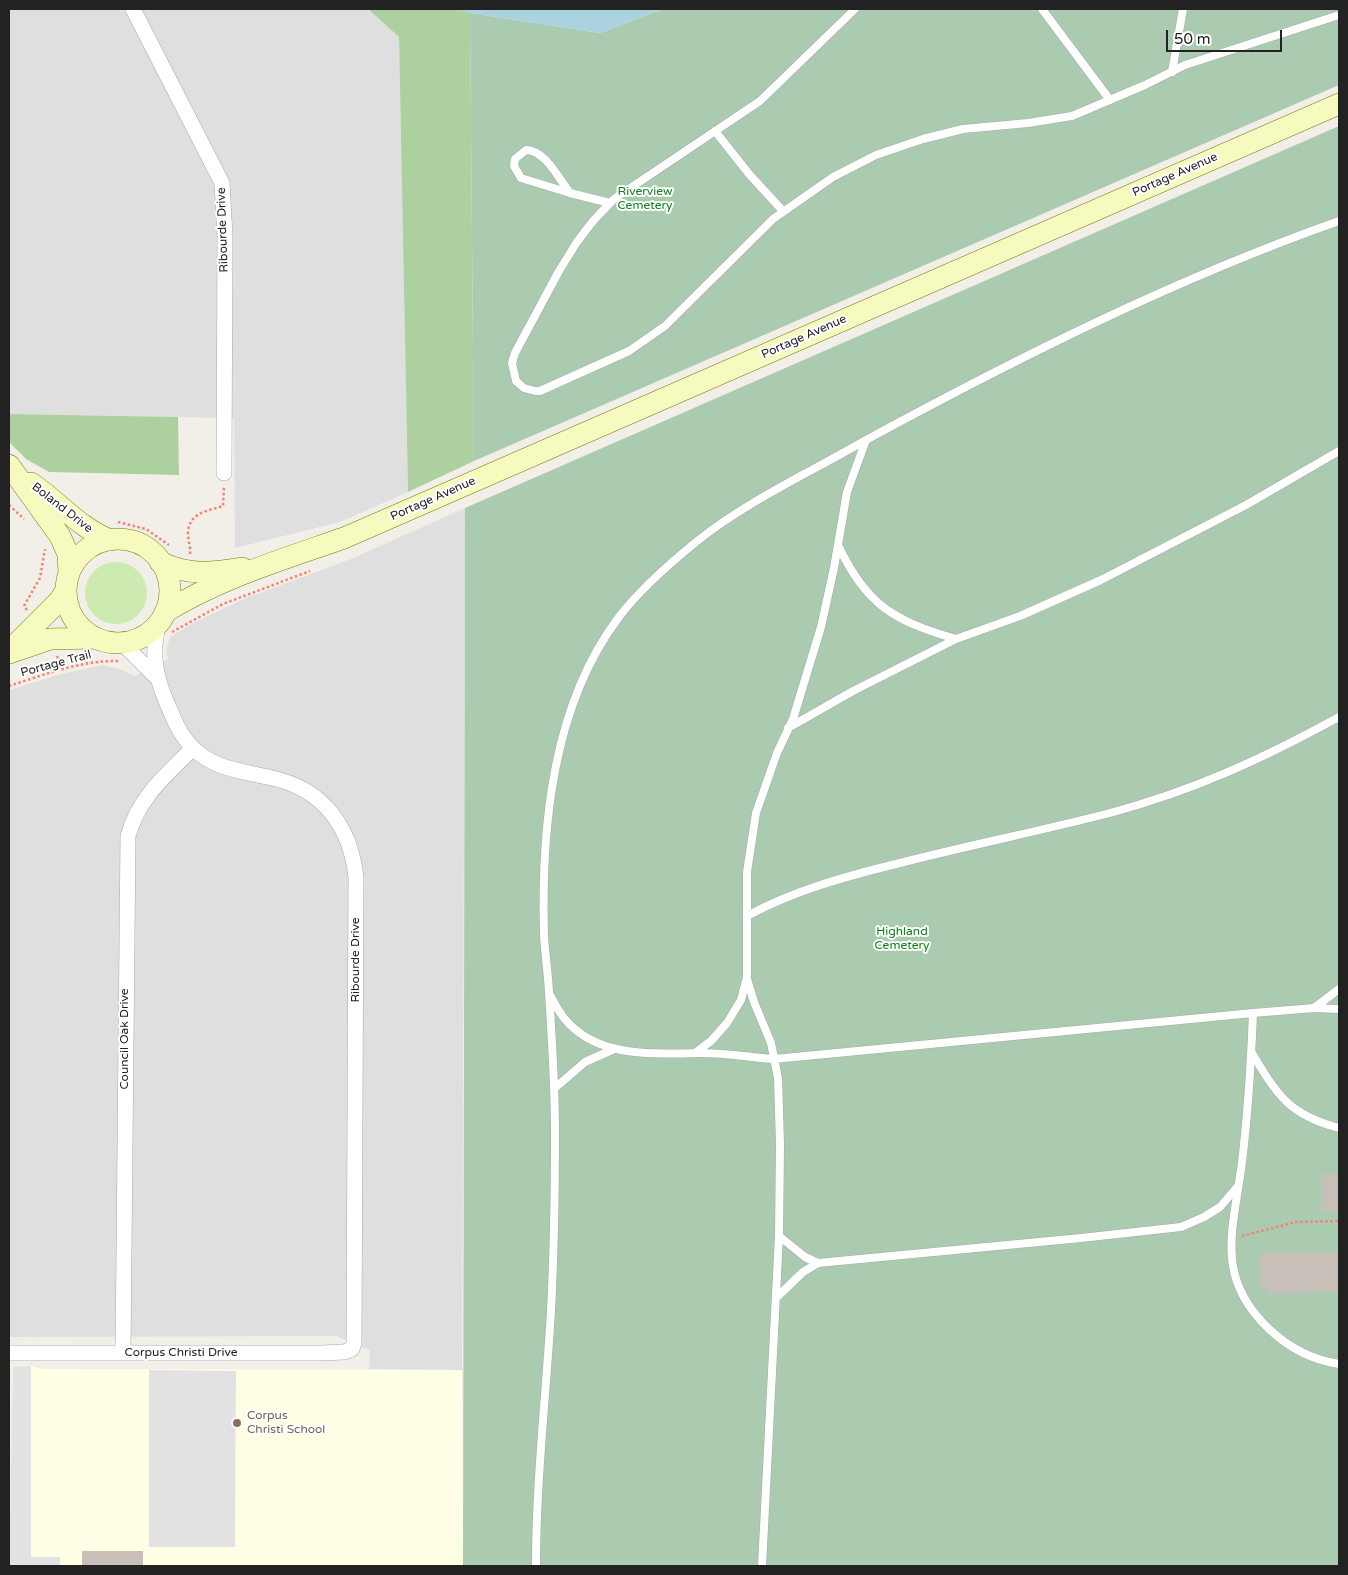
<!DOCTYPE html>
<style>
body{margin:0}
#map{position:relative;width:1348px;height:1575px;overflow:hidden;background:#f2efe9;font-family:"Varela Round",sans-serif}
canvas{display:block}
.frame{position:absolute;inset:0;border:10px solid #222;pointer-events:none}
.scale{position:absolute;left:1166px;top:30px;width:116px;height:22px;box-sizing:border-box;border:2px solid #222;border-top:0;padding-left:6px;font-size:15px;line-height:18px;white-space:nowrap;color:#222;-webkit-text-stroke:4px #fff;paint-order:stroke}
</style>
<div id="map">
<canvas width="1348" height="1575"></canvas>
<div class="frame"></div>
<div class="scale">50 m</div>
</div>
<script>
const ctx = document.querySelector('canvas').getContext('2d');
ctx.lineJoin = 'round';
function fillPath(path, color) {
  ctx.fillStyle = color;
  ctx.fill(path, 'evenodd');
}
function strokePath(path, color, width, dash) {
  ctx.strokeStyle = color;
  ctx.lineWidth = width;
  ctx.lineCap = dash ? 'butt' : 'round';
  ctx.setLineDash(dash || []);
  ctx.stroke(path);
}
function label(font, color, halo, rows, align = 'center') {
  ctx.font = font + ' "Varela Round",sans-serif';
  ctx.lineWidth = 4;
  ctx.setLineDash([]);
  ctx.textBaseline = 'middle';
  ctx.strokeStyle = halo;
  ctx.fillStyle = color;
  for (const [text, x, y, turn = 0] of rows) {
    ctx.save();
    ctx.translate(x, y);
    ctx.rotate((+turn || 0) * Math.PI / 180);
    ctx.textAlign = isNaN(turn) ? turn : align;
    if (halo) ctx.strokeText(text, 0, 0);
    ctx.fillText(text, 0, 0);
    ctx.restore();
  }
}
fillPath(new Path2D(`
 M9,9H368L399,37L408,492L340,522L235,548L234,418L9,414Z
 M465,508L462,1370L369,1369L370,1350L336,1336L9,1337V690L58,675L102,665L120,669L135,676L168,659L166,651L170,637L193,623L246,598L351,559Z`), '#e0dfdf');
fillPath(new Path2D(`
 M31,1366L41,1369L462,1370L463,1566H9L13,1367Z`), '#ffffe5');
fillPath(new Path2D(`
 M85 593a31 31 0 1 1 62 0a31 31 0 1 1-62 0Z`), '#cdebb0');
fillPath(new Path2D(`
 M368,9H459L470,13L474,461L408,492L399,37Z
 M9,414L178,417L179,475L49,472L26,459L9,442Z`), '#add19e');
fillPath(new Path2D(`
 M663,9H1339V85L474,461L470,13L600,33Z
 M1339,126V1566H463L465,508Z`), '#aacbaf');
fillPath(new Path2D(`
 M31,1366V1557H60V1566H9L13,1367Z
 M149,1370L236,1371L235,1547H149Z`), '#e2e2e2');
fillPath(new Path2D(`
 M459,9H663L600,33L470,13Z`), '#aad3df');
fillPath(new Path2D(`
 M1321,1174H1339V1211H1321Z
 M1260,1253H1339V1291L1267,1294L1268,1288L1260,1287Z
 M82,1551H143V1566H82Z`), '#c7bfb8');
const lane = new Path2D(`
 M855,9L760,101L614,199L593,221L577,242L559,271L515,353L512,363L516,381L524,388L535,391H540L629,351L665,326L773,219L833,177L876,155L923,139L963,129L1028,123L1072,116L1145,85L1185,65L1339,15
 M1042,9L1110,100
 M1172,72L1183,9
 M715,131L749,174L783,211
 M526,150C545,150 559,179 570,193L521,178L514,166L515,159Z
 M570,193L610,203
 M838,545C866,605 894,621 956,639
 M788,728L853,691L956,639L1020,616L1101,580L1246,505L1339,451
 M747,916C795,890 847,876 900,863C970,845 1040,831 1110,813C1195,790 1262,759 1339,717
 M747,979L754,1002L771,1043L778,1078L780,1144L779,1236L762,1566
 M550,995C554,1002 558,1011 564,1018C595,1057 650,1054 694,1053C721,1052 748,1057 774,1059L1253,1013L1314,1008L1339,1009
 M1314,1008L1339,989
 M1253,1013C1251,1063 1248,1113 1242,1162C1234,1228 1213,1276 1269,1329C1288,1347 1313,1360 1339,1364
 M695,1053L711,1041L727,1023L741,1000L747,977V872L756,813L777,753L793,719L821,627L834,568L847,492L866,440C1019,357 1175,279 1339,221
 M1252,1053C1277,1095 1289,1115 1339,1128
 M555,1088L585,1062L612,1050
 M779,1236L805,1257L818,1263
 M776,1298L803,1272L818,1263L1081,1238L1181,1227L1204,1217L1220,1207L1238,1186
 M536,1566C536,1481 546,1396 551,1311C554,1252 555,1192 555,1132C555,1086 552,1039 549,992C548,973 545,954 544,935C541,829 552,705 619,617C640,589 669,564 696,542C747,501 809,473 866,440`);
const street = new Path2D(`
 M133,9L222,183L225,237L224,473
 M122,643L156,677
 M9,1353H322L344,1352L352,1349L354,1343L356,878C351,828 324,789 272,778C244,771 214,770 192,747C179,734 173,717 166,701C155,675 151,651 159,623
 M123,1353L128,836C139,797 165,776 193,748`);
const secondary = new Path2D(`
 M9,465L60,536L68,554L69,573
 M31,483C59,502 78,527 110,540
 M66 591a52 52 0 1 1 104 0a52 52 0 1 1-104 0Z
 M160,562C189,576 211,573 242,568
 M165,612C220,578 284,559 344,538L1339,104
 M9,651L60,600L66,590
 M9,653L50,639L94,638`);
strokePath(lane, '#a9a9a9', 9);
strokePath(street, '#a9a9a9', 16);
strokePath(secondary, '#707d05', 22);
strokePath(new Path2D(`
 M9,505L24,519
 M118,522L146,529L169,545
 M190,554C191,548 188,541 188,534C188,513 207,511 223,506L224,487
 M27,610L24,606L40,578L45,549
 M172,632L223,604L310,571
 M57,656L62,669
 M9,686C44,675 81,660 119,661
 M1242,1236L1296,1222L1339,1221`), '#fa8072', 2.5, [2.5, 2.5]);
strokePath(lane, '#fff', 8);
strokePath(street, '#fff', 15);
strokePath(secondary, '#f7fabf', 21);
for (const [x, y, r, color] of [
 [237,1423,5,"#8d6e63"]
]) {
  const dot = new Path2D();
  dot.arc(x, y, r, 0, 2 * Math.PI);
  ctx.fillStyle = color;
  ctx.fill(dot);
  strokePath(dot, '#fff', 2);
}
label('12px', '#222', '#fff', [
 ["Portage Avenue",1175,175,-24],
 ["Ribourde Drive",223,230,-92],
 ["Portage Avenue",804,337,-24],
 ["Portage Avenue",433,499,-24],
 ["Boland Drive",62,508,38],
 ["Portage Trail",56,664,-15],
 ["Ribourde Drive",356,960,-90],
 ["Council Oak Drive",125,1039,-90],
 ["Corpus Christi Drive",181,1353]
]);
label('12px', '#0c8416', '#fff', [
 ["Riverview",645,192],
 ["Cemetery",645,206],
 ["Highland",902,932],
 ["Cemetery",902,946]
]);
label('12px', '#785e54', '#fff', [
 ["Corpus",247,1416],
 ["Christi School",247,1430]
], 'left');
</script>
